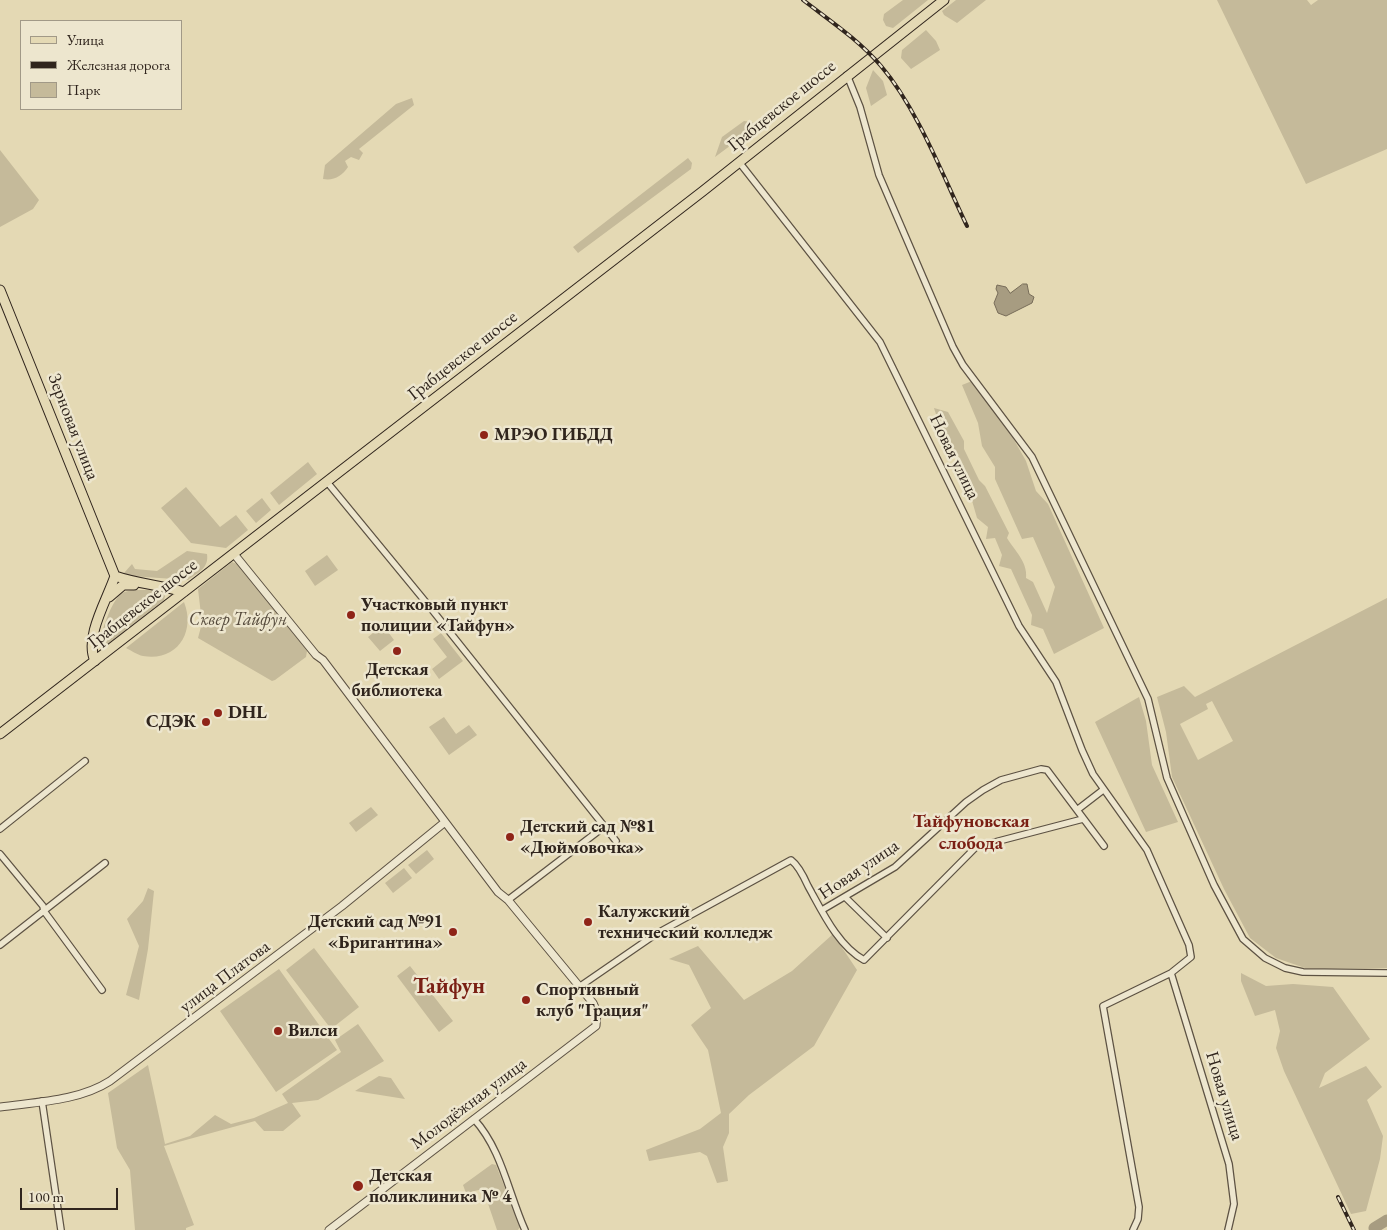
<!DOCTYPE html>
<meta charset="utf-8">
<style>
body{margin:0}
#map{position:relative;width:1387px;height:1230px;overflow:hidden;background:#e4d9b4;font-family:"EB Garamond",serif}
canvas{display:block}
.legend{position:absolute;left:20px;top:20px;width:162px;height:90px;box-sizing:border-box;background:#ede6ce;border:1px solid #a19987;margin:0;padding:6px 9px;list-style:none;font-size:15px;color:#30251d}
.legend li{display:flex;align-items:center;gap:10px;height:25px}
.legend b{width:25px;border:1px solid #a19987}
.scale{position:absolute;left:20px;top:1188px;width:98px;height:22px;box-sizing:border-box;border:2px solid #30251d;border-top:0;padding-left:6px;font-size:15px;line-height:18px;white-space:nowrap;color:#30251d;-webkit-text-stroke:4px #ede6ce;paint-order:stroke}
</style>
<div id="map">
<canvas width="1387" height="1230"></canvas>
<ul class="legend">
<li><b style="height:6px;background:#e4d9b4"></b>Улица</li>
<li><b style="height:6px;background:#30251d"></b>Железная дорога</li>
<li><b style="height:14px;background:#c5ba9a"></b>Парк</li>
</ul>
<div class="scale">100 m</div>
</div>
<script>
const ctx = document.querySelector('canvas').getContext('2d');
ctx.lineJoin = 'round';
function fillPath(path, color) {
  ctx.fillStyle = color;
  ctx.fill(path, 'evenodd');
}
function strokePath(path, color, width, dash) {
  ctx.strokeStyle = color;
  ctx.lineWidth = width;
  ctx.lineCap = dash ? 'butt' : 'round';
  ctx.setLineDash(dash || []);
  ctx.stroke(path);
}
function label(font, color, halo, rows, align = 'center') {
  ctx.font = font + ' "EB Garamond",serif';
  ctx.lineWidth = 5;
  ctx.setLineDash([]);
  ctx.textBaseline = 'middle';
  ctx.strokeStyle = halo;
  ctx.fillStyle = color;
  for (const [text, x, y, turn = 0] of rows) {
    ctx.save();
    ctx.translate(x, y);
    ctx.rotate((+turn || 0) * Math.PI / 180);
    ctx.textAlign = isNaN(turn) ? turn : align;
    if (halo) ctx.strokeText(text, 0, 0);
    ctx.fillText(text, 0, 0);
    ctx.restore();
  }
}
fillPath(new Path2D(`
 M903,0H928L893,28L886,26L883,20L884,14Z
 M956,0H986L957,23L944,15L942,11Z
 M1217,0H1307L1311,5L1318,0H1387V149L1306,184Z
 M926,30L936,41L940,50L911,69L901,58L902,50Z
 M873,70L883,81L887,95L871,106L866,88Z
 M412,98L414,105L359,149L363,153L359,160L351,157L345,161L348,167C342,176 334,181 323,179L325,165L396,104Z
 M744,121L753,122L754,128L715,157L722,137Z
 M0,150L39,200L33,209L0,227Z
 M688,158L692,163L691,169L578,253L573,247Z
 M972,381L1013,438L1026,461L1036,491L1048,504L1104,628L1054,654L1043,629L1031,625L1032,615L1011,569L999,566L1002,555L995,538L986,539L988,527L977,518L962,466L947,442V436L940,429C940,421 936,416 934,408L948,412L964,441V449L979,480L985,486L1009,533L1007,538C1014,550 1028,562 1026,578L1033,582L1047,613L1055,587L1033,537L1022,539L995,479V467L982,446L978,423L962,385Z
 M308,462L317,474L279,505L270,493Z
 M186,487L220,527L236,515L248,530L226,548L191,543L161,508Z
 M262,498L271,510L256,523L246,511Z
 M187,551L207,554C209,568 199,572 188,580L131,576L124,573L132,564L135,569L157,571Z
 M327,555L338,570L315,586L305,571Z
 M232,562L242,566L307,651L306,657L275,680L272,681L198,638L202,623L198,589Z
 M150,590L162,592L165,596L164,600L105,647L101,646C98,636 113,598 122,593C130,589 141,590 150,590Z
 M1387,598V968H1305L1276,958L1250,938L1224,889L1172,777L1166,732L1157,697L1184,686L1195,697ZM1212,701L1233,741L1198,760L1180,724L1208,709L1206,704Z
 M184,602C196,632 177,662 143,656C137,655 131,650 126,648Z
 M383,625L394,640L380,651L368,637Z
 M441,633L463,661L439,679L432,669L447,657L433,639Z
 M1139,697L1146,721L1152,765L1178,822L1146,832L1095,722Z
 M444,717L456,734L469,725L477,735L449,755L429,727Z
 M371,807L378,815L356,832L349,823Z
 M427,850L434,859L416,874L408,865Z
 M404,868L412,878L393,893L385,883Z
 M148,888L154,891L148,949L139,1000L126,995L139,946L127,919L143,901Z
 M833,934L857,970L814,1046L749,1095L729,1114V1133L723,1147L728,1181L717,1183L707,1156L700,1152L649,1161L646,1150L700,1129L721,1113L708,1050L691,1025L711,1008L689,965L669,959L698,946L744,1000L792,971Z
 M314,948L359,1007L331,1029L286,970Z
 M410,966L453,1021L439,1032L397,976Z
 M279,969L337,1050L276,1092L220,1011Z
 M1241,973L1266,986L1293,984L1333,987L1370,1039L1325,1073L1319,1088L1366,1066L1382,1087L1367,1100L1383,1136L1380,1159L1366,1211L1351,1214L1284,1071L1276,1048L1280,1031L1275,1010L1255,1016L1241,981Z
 M358,1024L384,1061L318,1100L292,1103L301,1116L283,1131H264L255,1121L164,1146L194,1225L186,1228V1230H135L130,1170L117,1148L108,1093L148,1065L165,1144L190,1136L215,1115L231,1124L254,1118L288,1103L282,1094L341,1052L335,1040Z
 M379,1076L391,1078L405,1099L355,1091Z
 M492,1164L496,1165L520,1227L518,1230H497L483,1189L466,1193L463,1185Z`), '#c5ba9a');
const water = new Path2D(`
 M1023,284H1027L1029,294L1034,297L1032,303L1006,316L998,313L994,303L998,293L996,289L997,285L1006,287L1010,293Z`);
fillPath(water, '#a79c81');
strokePath(water, '#776c59', 1);
strokePath(new Path2D(`
 M1374,1228L1387,1220`), '#a79c81', 11);
const minor = new Path2D(`
 M847,75L860,107L879,175L953,347L963,365L1032,457L1148,699L1167,778L1214,885L1243,939L1265,958L1285,968L1303,972L1387,973
 M739,162L880,342L1019,626L1056,682L1082,750L1093,774L1147,850L1189,945L1191,957L1171,973L1103,1006L1139,1207L1138,1219L1133,1230
 M327,482L429,606L616,841
 M1103,790L1077,810L1104,846
 M0,829L85,761
 M0,854L43,906L44,911L102,990
 M845,897L887,938
 M508,900L605,826
 M822,910L895,867L966,802L983,790L1001,780L1041,769L1047,770L1077,810
 M0,945L105,863
 M1171,973L1229,1164L1234,1204L1228,1230
 M579,987L656,934L791,860C799,866 804,877 808,886C822,911 838,946 864,960L976,847L1083,819
 M42,1101L61,1230
 M474,1119C502,1150 508,1192 525,1230`);
const tertiary = new Path2D(`
 M234,554L316,655L323,660L498,892L508,900L593,1003L597,1012L596,1026L329,1230
 M0,1107C36,1102 79,1101 110,1081L342,906L445,822`);
const primary = new Path2D(`
 M0,290L115,576
 M115,576C138,584 161,585 184,592
 M109,597L123,585H134
 M95,661C84,637 107,600 115,576
 M0,734L703,191L944,0`);
strokePath(minor, '#5d5243', 8);
strokePath(tertiary, '#5d5243', 9);
strokePath(primary, '#30251d', 11);
strokePath(minor, '#ede6ce', 5.5);
strokePath(tertiary, '#ede6ce', 7);
strokePath(primary, '#e4d9b4', 9);
const rail = new Path2D(`
 M803,0C829,20 859,40 881,66C917,108 943,176 967,226
 M1338,1197L1354,1230`);
strokePath(rail, '#30251d', 4);
strokePath(rail, '#ede6ce', 2, [5.5]);
for (const [x, y, r, color] of [
 [484,435,5,"#8f2418"],
 [351,615,5,"#8f2418"],
 [397,651,5,"#8f2418"],
 [218,713,5,"#8f2418"],
 [206,722,5,"#8f2418"],
 [510,837,5,"#8f2418"],
 [588,922,5,"#8f2418"],
 [453,932,5,"#8f2418"],
 [526,1000,5,"#8f2418"],
 [278,1031,5,"#8f2418"],
 [358,1186,6,"#8f2418"]
]) {
  const dot = new Path2D();
  dot.arc(x, y, r, 0, 2 * Math.PI);
  ctx.fillStyle = color;
  ctx.fill(dot);
  strokePath(dot, '#ede6ce', 2);
}
label('18px', '#30251d', '#ede6ce', [
 ["Грабцевское шоссе",782,106,-39],
 ["Грабцевское шоссе",463,356,-38],
 ["Зерновая улица",73,427,69],
 ["Новая улица",954,457,64],
 ["Грабцевское шоссе",143,604,-38],
 ["Новая улица",859,870,-34],
 ["улица Платова",225,977,-37],
 ["Новая улица",1224,1096,73],
 ["Молодёжная улица",469,1104,-37]
]);
label('bold 18px', '#30251d', '#ede6ce', [
 ["МРЭО ГИБДД",494,435],
 ["Участковый пункт",361,605],
 ["полиции «Тайфун»",361,626],
 ["Детская",397,670,"center"],
 ["библиотека",397,691,"center"],
 ["DHL",228,713],
 ["СДЭК",196,722,"right"],
 ["Детский сад №81",520,827],
 ["«Дюймовочка»",520,848],
 ["Калужский",598,912],
 ["технический колледж",598,933],
 ["Детский сад №91",443,922,"right"],
 ["«Бригантина»",443,943,"right"],
 ["Спортивный",536,990],
 ["клуб \"Грация\"",536,1011],
 ["Вилси",288,1031],
 ["Детская",369,1176],
 ["поликлиника № 4",369,1197]
], 'left');
label('italic 18px', '#554a3c', '#ede6ce', [
 ["Сквер Тайфун",238,620]
]);
label('bold 19px', '#7a1f14', '#ede6ce', [
 ["Тайфуновская",971,822],
 ["слобода",971,844]
]);
label('bold 22px', '#7a1f14', '#ede6ce', [
 ["Тайфун",449,987]
]);
</script>
